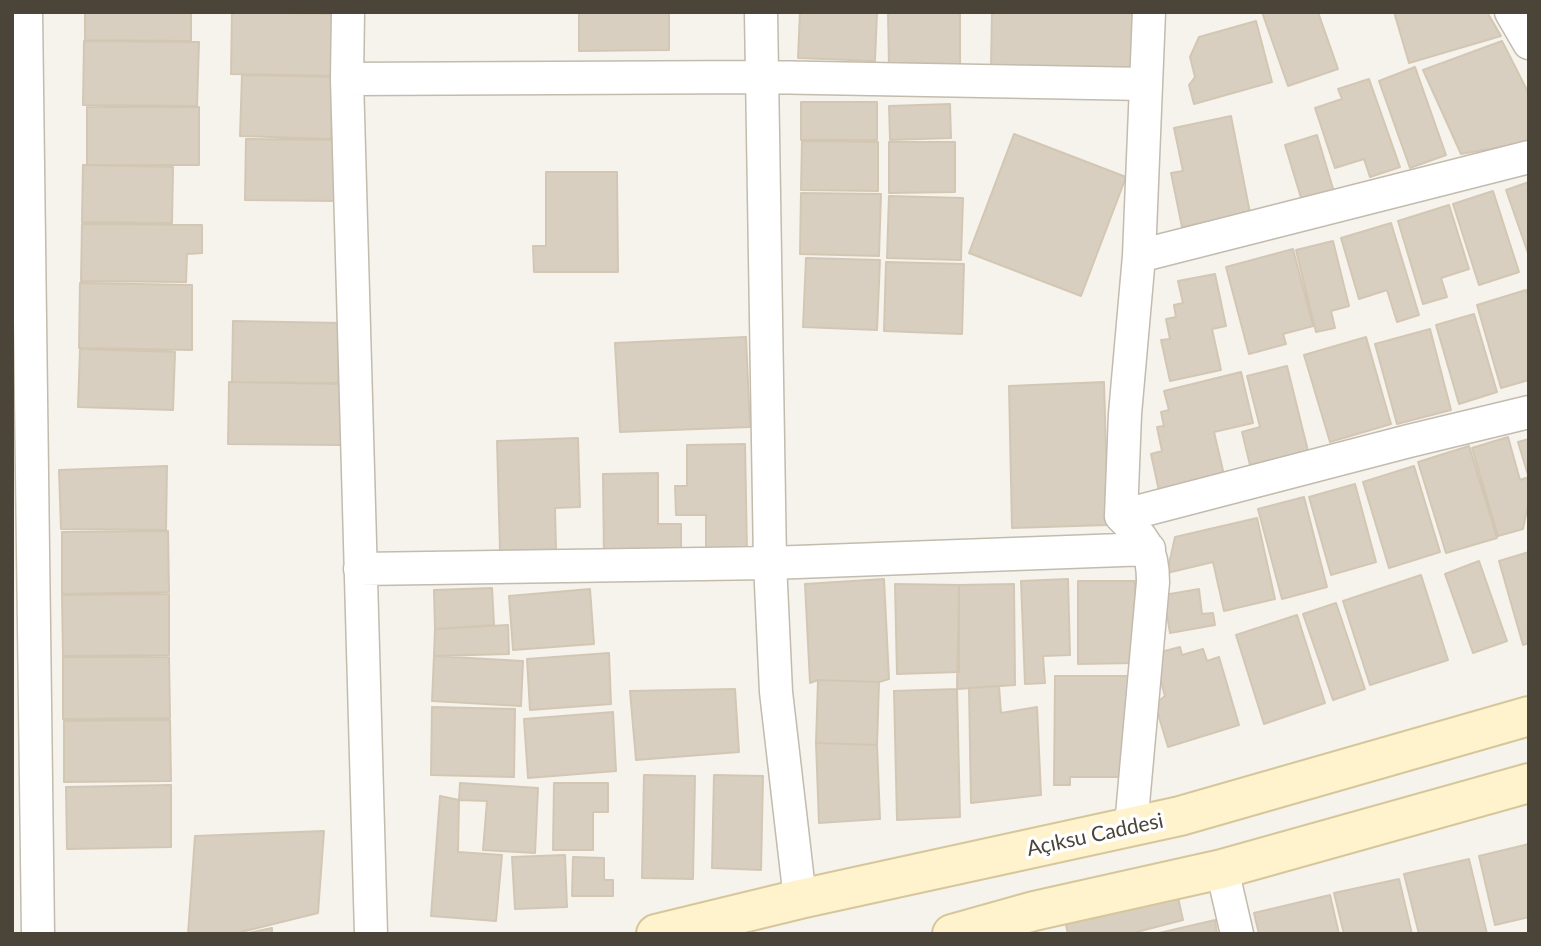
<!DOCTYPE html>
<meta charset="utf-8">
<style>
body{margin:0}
#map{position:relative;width:1541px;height:946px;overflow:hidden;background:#f6f3ec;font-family:Lato,sans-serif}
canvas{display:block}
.frame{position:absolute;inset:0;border:14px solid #4b4439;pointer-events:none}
</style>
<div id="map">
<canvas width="1541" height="946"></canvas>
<div class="frame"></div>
</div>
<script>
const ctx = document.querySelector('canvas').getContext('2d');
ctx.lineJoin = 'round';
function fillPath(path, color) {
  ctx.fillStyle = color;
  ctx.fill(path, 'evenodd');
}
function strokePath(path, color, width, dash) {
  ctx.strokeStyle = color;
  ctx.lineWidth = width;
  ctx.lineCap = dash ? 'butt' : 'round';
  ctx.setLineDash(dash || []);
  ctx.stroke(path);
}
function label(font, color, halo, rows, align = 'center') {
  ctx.font = font + ' Lato,sans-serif';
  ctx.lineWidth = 7;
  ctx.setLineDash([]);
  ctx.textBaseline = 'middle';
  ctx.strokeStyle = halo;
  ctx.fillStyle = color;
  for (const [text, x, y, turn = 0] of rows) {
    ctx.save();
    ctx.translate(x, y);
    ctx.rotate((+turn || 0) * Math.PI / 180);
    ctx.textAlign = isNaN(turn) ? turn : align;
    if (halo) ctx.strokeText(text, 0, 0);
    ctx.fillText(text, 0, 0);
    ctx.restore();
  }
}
const building = new Path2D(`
 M85,12H191V41L85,40Z
 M232,12L338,14L336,76L231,74Z
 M579,12H669V50L579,51Z
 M800,12H877L875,61L798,58Z
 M888,12H960V65L889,67Z
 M992,12H1139V69L991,68Z
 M1262,12H1318L1338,69L1288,86Z
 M1394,12H1487L1501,36L1409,63Z
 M1256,21L1272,82L1194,104L1189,85L1195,77L1190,57L1199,37Z
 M84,41L199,42L197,106L83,105Z
 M1502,41L1529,94V142L1461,154L1423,70Z
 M1415,67L1446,155L1410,168L1379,81Z
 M242,75L333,77L331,139L240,136Z
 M1369,79L1400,167L1370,177L1364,159L1335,168L1315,108L1342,99L1338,89Z
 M801,102H877V140H801Z
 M950,104L951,138L890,140L889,106Z
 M87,107H199V165H87Z
 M1231,116L1250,213L1182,227L1171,173L1183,171L1174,128Z
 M1014,134L1126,177L1081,296L969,253Z
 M1317,135L1334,192L1302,201L1285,145Z
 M246,139L339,140L337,201L245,200Z
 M802,141L878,142V191L801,190Z
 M889,142H955V192L889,193Z
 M83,165L173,167L172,223L82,222Z
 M546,172H617L618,272H534L533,246H546Z
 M1529,182V256L1506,190Z
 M1493,191L1519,272L1479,285L1453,204Z
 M801,193L881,194L879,256L800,254Z
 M889,196L963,198L961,260L887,258Z
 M1449,205L1469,269L1441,278L1447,297L1423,304L1398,221Z
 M1391,223L1419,315L1397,322L1387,290L1359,299L1341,238Z
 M82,224L202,225V253L187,254L186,282L81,281Z
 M1333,241L1349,306L1331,311L1335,328L1316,332L1296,250Z
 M1293,249L1313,326L1283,334L1286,344L1249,354L1226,267Z
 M806,258L880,260L877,330L803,327Z
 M886,262L964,264L962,334L884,331Z
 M1215,274L1226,326L1212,329L1221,370L1170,381L1161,340L1170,339L1166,319L1176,317L1174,305L1183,303L1178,281Z
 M80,283L192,285V350L79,348Z
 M1526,290L1529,298V380L1501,388L1477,305Z
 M1474,314L1497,392L1459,404L1436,325Z
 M233,321L340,323L338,383L232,382Z
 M1430,329L1451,410L1397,424L1375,344Z
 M746,337L750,427L620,432L615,343Z
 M1366,337L1391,424L1330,442L1304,355Z
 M80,349L175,352L173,410L78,407Z
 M1287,366L1308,451L1250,465L1242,432L1260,427L1247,376Z
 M1241,372L1253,423L1214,432L1224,475L1159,491L1151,454L1162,451L1157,427L1164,426L1161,412L1169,410L1164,391Z
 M229,382L342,384L341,445L228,444Z
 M1104,382L1108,525L1012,528L1009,386Z
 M1508,437L1520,480L1529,477V509H1527L1523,529L1498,536L1472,448Z
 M578,438L580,507L555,508L556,549L500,551L497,441Z
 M1529,439V475H1528L1518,442Z
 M745,444L747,553L706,554V515H676L675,486H687V445Z
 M1469,446L1497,538L1446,553L1418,462Z
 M167,466L166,530L61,529L59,470Z
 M1414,466L1440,552L1389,568L1363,482Z
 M658,473V524H681V555L604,557L603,474Z
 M1355,484L1376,562L1331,575L1309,497Z
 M1304,497L1327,587L1282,599L1258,509Z
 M1257,518L1275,599L1224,611L1213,562L1167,573L1175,537Z
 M168,531L169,592L62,594V532Z
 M1529,552V643L1523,645L1499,561Z
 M1479,561L1507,641L1473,653L1445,574Z
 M1421,575L1448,660L1370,685L1343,601Z
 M884,579L889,679L879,682L818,680L810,683L805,584Z
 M1068,579L1070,655L1043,656L1045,683L1025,684L1021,581Z
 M1078,581H1135L1136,663L1078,664Z
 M895,584L959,585V672L897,674Z
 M1014,584L1015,685L957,689L959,585Z
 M492,588L494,625L435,629L434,590Z
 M590,589L594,644L513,650L509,596Z
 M1199,589L1202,614L1213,613L1215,625L1170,633L1164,595Z
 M169,594V655L63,656L62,595Z
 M1336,603L1365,689L1333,700L1303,614Z
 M1297,615L1325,703L1264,724L1236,635Z
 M508,625L509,654L434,656L435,629Z
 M1180,647L1182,655L1203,649L1207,661L1219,657L1239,725L1168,747L1155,704L1165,696L1153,654Z
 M609,653L611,704L530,710L527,659Z
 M434,656L523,661L521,706L432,701Z
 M63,657H169L170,718L63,719Z
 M1055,676H1136L1135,777H1070V785H1054Z
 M818,680L879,682L877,745L816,743Z
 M999,686L1001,713L1037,707L1041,795L971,803L969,688Z
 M735,689L739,752L636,760L630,691Z
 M957,689L960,817L897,820L894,691Z
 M432,707L515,709L514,777L431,775Z
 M613,712L616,771L528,778L524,719Z
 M170,720L171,781L64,782V721Z
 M816,743L877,745L880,819L819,823Z
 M644,775L695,776L693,879L642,878Z
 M714,775L763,776L761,870L712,868Z
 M460,783L538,788L535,853L483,850L487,801L459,800Z
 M554,783H608V812H593V850H553Z
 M171,785V847L67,849L66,787Z
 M440,796L459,800L458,852L502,855L496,921L431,916Z
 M324,831L318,913L233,934H188L195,836Z
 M1529,844V917L1495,925L1479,856Z
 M565,855L567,907L515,909L512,857Z
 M573,857L604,858V880H613V896H572Z
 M1469,859L1487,934H1419L1404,874Z
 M1399,879L1412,934H1344L1334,893Z
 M1177,893L1183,920L1129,934H1068L1065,921Z
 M1330,895L1339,934H1259L1254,913Z
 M1215,920L1217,934H1155Z
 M272,928V934H244Z`);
fillPath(building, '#d8cfc1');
strokePath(building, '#d3c7b4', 2);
const street = new Path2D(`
 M26,12L38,934
 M348,12L347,79L371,934
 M761,12L770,563L776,692L800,899
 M1511,12L1529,43
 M347,79L762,77L1146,84
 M1139,256L1529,157
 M1121,516L1409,441L1529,412
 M360,569L770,563L1149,549
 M1131,826L1153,582C1153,548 1144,539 1121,516L1125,414L1139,256L1149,12
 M1222,869L1237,934`);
const secondary = new Path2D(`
 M656,934L800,899L1180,816L1529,716
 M952,934L1034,911L1222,869L1529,783`);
strokePath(street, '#c2bbae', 35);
strokePath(secondary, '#d6c79b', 42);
strokePath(street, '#fff', 32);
strokePath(secondary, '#fff3cd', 38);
label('21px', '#4b4439', '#fff', [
 ["Açıksu Caddesi",1095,835,-12]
]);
</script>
